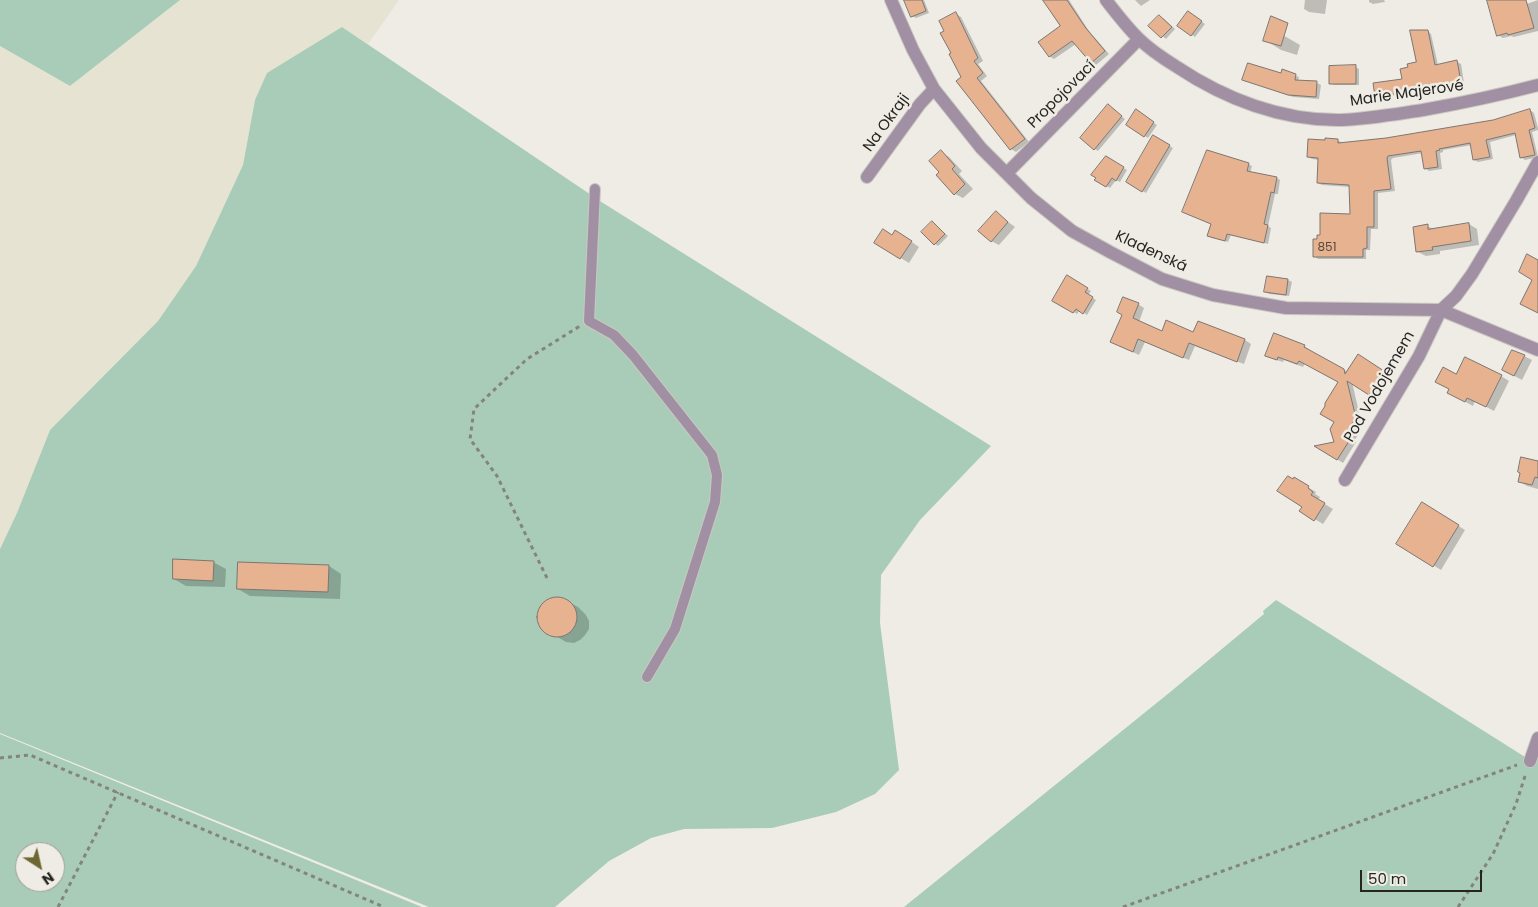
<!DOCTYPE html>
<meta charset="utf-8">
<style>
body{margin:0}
#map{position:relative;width:1538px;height:907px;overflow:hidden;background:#eeece4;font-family:Poppins,sans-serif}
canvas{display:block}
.north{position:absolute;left:15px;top:842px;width:50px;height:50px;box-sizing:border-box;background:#eeece4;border:1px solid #9e9c96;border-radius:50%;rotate:145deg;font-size:14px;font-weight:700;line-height:20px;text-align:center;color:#262522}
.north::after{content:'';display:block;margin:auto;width:18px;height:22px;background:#6e6733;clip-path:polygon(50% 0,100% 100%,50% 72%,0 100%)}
.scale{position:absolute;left:1360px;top:870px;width:122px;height:22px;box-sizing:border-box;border:2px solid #262522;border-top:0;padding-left:6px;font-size:15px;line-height:18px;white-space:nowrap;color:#262522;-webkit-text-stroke:4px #eeece4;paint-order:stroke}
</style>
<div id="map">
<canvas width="1538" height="907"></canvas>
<div class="north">N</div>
<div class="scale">50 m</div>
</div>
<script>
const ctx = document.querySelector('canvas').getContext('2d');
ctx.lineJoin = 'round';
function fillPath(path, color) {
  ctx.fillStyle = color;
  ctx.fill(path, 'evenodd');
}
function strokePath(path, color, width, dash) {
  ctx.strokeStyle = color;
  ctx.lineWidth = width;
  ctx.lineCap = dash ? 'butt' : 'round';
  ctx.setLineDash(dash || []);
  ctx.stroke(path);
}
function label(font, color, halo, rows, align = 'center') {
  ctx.font = font + ' Poppins,sans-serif';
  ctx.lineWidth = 5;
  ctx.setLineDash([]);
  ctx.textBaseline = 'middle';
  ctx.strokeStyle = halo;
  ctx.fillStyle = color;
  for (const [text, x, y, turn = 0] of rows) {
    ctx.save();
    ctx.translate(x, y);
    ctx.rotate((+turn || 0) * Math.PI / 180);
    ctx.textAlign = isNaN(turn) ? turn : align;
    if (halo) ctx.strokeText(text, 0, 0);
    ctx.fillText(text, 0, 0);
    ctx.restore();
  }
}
fillPath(new Path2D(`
 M180,0H399L368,44L342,27L255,100L243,165L196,266L158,321L50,430L17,513L0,549V46L70,86Z`), '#e6e3d3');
fillPath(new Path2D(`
 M0,0H180L70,86L0,46Z
 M342,27L603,203L991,446L920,520L881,575L880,623L899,770L875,794L836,812L772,828L684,829L651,838L609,861L555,907H429L0,733V549L17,513L50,430L158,321L196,266L243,165L255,100L267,73Z
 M1276,600L1533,762L1538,736V907H904L1169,693L1264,614L1263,611Z
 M0,734L422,907H0ZM25,852H55V882H25Z`), '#a8ccb8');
fillPath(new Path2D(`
 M911,0H924L929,13L916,18L912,16Z
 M1045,0H1069L1089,31L1109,54L1096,65L1092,62L1076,44L1054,59L1049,56L1061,27Z
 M1135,0H1150L1141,6Z
 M1305,0H1327L1325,14L1309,12L1304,9Z
 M1369,0H1384L1385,2L1373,4L1369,2Z
 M1489,0H1510L1512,9L1538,0V31L1514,37L1511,36L1503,38L1498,35Z
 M956,14L961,17L983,61L978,64L987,76L981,81L1029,142L1016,152L1011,149L958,81L963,77L952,53L946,31Z
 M1192,15L1205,24L1195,37L1192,35Z
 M1163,18L1175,29L1166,39L1150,26Z
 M1269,27L1300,45L1297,55L1281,50L1265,40Z
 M1428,31L1431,34L1438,65L1457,62L1461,64L1464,83L1380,98L1376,96L1403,80L1410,68L1418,63Z
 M1355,67L1359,69V85H1334L1330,83Z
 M1283,71L1299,77L1298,81L1317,83L1321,85L1319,99L1293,97L1244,80L1282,74Z
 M1111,108L1125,119L1098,151L1095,149Z
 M1530,110L1534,113L1538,128V130L1532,132L1538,157L1525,160L1521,157L1516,135L1490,142L1493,159L1478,162L1474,160L1472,145L1443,150V152L1440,153L1442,169L1429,171L1425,168L1423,153L1393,158L1391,160L1395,191L1378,193V229H1371L1370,250H1366V259H1318L1314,256L1318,240L1351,215L1350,187L1322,185L1318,183L1319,160L1312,159L1308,157L1337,140L1341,142V144L1387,139L1494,121Z
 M1136,111L1157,125L1148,138L1127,124Z
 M1154,137L1173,148L1146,193L1128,182Z
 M941,152L949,157L962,171L959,174L973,189L963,198L955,194L941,172Z
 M1106,158L1127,170L1120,182L1116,180L1110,188L1096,180Z
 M1248,164L1252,166L1250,173L1277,178L1280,180L1278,194H1275L1268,226L1271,228L1268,244L1231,235L1228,242L1212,238L1208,236Z
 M996,213L1015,227L999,245L991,241Z
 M933,223L948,236L938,246L935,244Z
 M1469,224L1477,229L1479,245L1440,251V254L1426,256L1418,252L1427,226L1434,229Z
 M903,236L919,247L909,263L876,243Z
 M1067,277L1091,291L1088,295L1096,300L1087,315L1080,310L1077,314L1054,300Z
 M1268,278L1288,280L1292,282L1289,296L1269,294L1266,292Z
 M1138,304L1144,308L1139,322L1162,332L1194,333L1198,323L1245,340L1251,344L1244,364L1195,346L1189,360L1145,342L1139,355L1112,342Z
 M1304,346L1310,350L1309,351L1348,372L1364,359L1390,375L1376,397L1352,382L1361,421L1356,429L1358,435L1354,441L1356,442L1343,463L1317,447L1335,443L1339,381L1305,363L1303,367L1284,360L1283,362L1273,359Z
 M1524,356L1532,360L1522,380L1503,370Z
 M1457,376H1501L1509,381L1494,411L1475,401L1473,406L1456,397Z
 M1538,462V489L1527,486L1519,481Z
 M1294,479L1316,492L1315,494L1320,497L1318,500L1333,509L1323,524L1301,511L1304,506L1293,480Z
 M1423,504L1465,530L1441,570L1398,543Z
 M213,562L226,569L225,587L186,586L174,579Z
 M329,566L341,574L340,599L250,596L238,589Z
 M558,598L565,600L578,607L586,615L589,621V629L585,635L580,640L574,643L566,642L544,629L540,623L539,616L540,609L544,603L551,599Z`), '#0003');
const building = new Path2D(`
 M904,0H922L926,11L911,17Z
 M1043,0H1067L1085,27L1105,51L1091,63L1072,41L1049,57L1038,42L1060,26Z
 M1487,0H1526L1534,28L1508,35L1507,33L1497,36Z
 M1188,11L1202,21L1191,36L1177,26Z
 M956,12L978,58L974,61L983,73L977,78L1025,139L1010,150L956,81L961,77L949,54L951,53L940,33L944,31L939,21Z
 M1159,15L1172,27L1161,38L1148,26Z
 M1271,16L1288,23L1281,46L1263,41Z
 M1410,30H1428L1435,65L1457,60L1461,82L1375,97L1373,83L1402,79L1400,69L1408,67L1407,64L1416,62Z
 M1248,63L1281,73L1282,69L1296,74L1295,80L1317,81L1316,97L1288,95L1242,80Z
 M1356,65V84H1329V66Z
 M1108,104L1122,116L1094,150L1080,138Z
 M1136,109L1154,122L1144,137L1126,125Z
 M1530,109L1535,128L1529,130L1535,155L1520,158L1515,133L1486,140L1490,157L1473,160L1470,143L1439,149L1440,150L1436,151L1438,167L1424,169L1421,151L1388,156L1387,158L1391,189L1374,191V227H1367V248L1363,249V257H1313V239H1317V235H1320V213L1350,214L1349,185L1317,183L1318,158L1307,157L1308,139L1325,140V138L1338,139V143L1386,138L1493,120Z
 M1153,135L1170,145L1142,192L1126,182Z
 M941,150L955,166L952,169L965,184L954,195L936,175L939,172L929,161Z
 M1207,150L1249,163L1247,171L1277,177L1274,193L1271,192L1264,224L1268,225L1264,243L1227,234L1225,241L1207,236L1211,224L1182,212Z
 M1106,156L1124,167L1116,181L1112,178L1106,187L1094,180L1096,178L1091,175Z
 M996,211L1008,222L991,242L978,231Z
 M932,221L945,234L934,245L921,232Z
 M1469,223L1471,241L1432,247L1433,250L1416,252L1413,227L1428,224V229Z
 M883,229L892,235L895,230L912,241L900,259L874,243Z
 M1527,254L1538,260V313L1520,304L1532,280L1519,272Z
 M1067,275L1088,288L1085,292L1093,297L1083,314L1076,309L1073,313L1052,301Z
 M1267,276L1288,279L1286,295L1264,292Z
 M1123,297L1139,303L1133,318L1162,331L1166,320L1193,332L1198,321L1245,339L1237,362L1189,343L1183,358L1138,339L1133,352L1110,342L1122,315L1117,312Z
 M1274,333L1305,345L1304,347L1344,369L1345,374L1358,354L1384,371L1369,395L1347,381L1356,418L1351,425L1352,432L1348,438H1351L1337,460L1314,446L1334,442L1330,429L1334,422L1320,414L1325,406V403L1338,382L1299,361L1297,364L1278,357L1277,360L1265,356Z
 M1512,350L1525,355L1514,376L1502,370Z
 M1465,357L1502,375L1486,407L1467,398L1465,402L1447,393L1449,389L1435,382L1443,367L1456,374Z
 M1521,457L1538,461V478L1535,477L1532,485L1518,482L1520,473L1518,472Z
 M1288,476L1293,479L1294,477L1309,486L1308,488L1313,492L1311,495L1325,503L1314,521L1299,511L1302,507L1277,491Z
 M1422,502L1459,525L1433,567L1396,544Z
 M173,559L214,561L213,581L173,579Z
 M238,562L329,565L328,592L237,589Z
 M537 617a20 20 0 1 1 40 0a20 20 0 1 1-40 0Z`);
fillPath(building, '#e6b290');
strokePath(building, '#7d7671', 1);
const lane = new Path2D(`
 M595,189L589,321L614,335L633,355L712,455L717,475L715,502L675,629L647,677`);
const street = new Path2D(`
 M891,0L913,50L934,89L981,148L1031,198L1072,231L1110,252L1162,279L1213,295L1286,308L1441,310L1538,350
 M1106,0C1116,13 1126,26 1138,38C1149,49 1164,59 1177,67C1225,99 1282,121 1341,120C1368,119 1396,114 1423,110C1462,103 1500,95 1538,85
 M1007,173L1139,39
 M867,177L920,104L934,89
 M1345,480L1419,356L1441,310L1456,296L1472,274L1516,201L1538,162
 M1530,761L1538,738`);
strokePath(lane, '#cac8c1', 12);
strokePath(street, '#cac8c1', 14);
strokePath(new Path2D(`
 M547,578L497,476L470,439L474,409L527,359L580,326
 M0,758L30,755L384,907
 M58,907L118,792
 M1123,907L1517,765
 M1458,907L1493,854L1516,804L1526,773`), '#85837e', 3, [4, 4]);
strokePath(lane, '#a190a3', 10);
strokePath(street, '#a190a3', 12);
label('12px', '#56483e', null, [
 ["851",1327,248]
]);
label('15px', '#262522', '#eeece4', [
 ["Marie Majerové",1407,94,-8],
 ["Propojovací",1062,95,-45],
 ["Na Okraji",887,123,-54],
 ["Kladenská",1151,252,25],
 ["Pod Vodojemem",1380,387,-60]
]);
</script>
